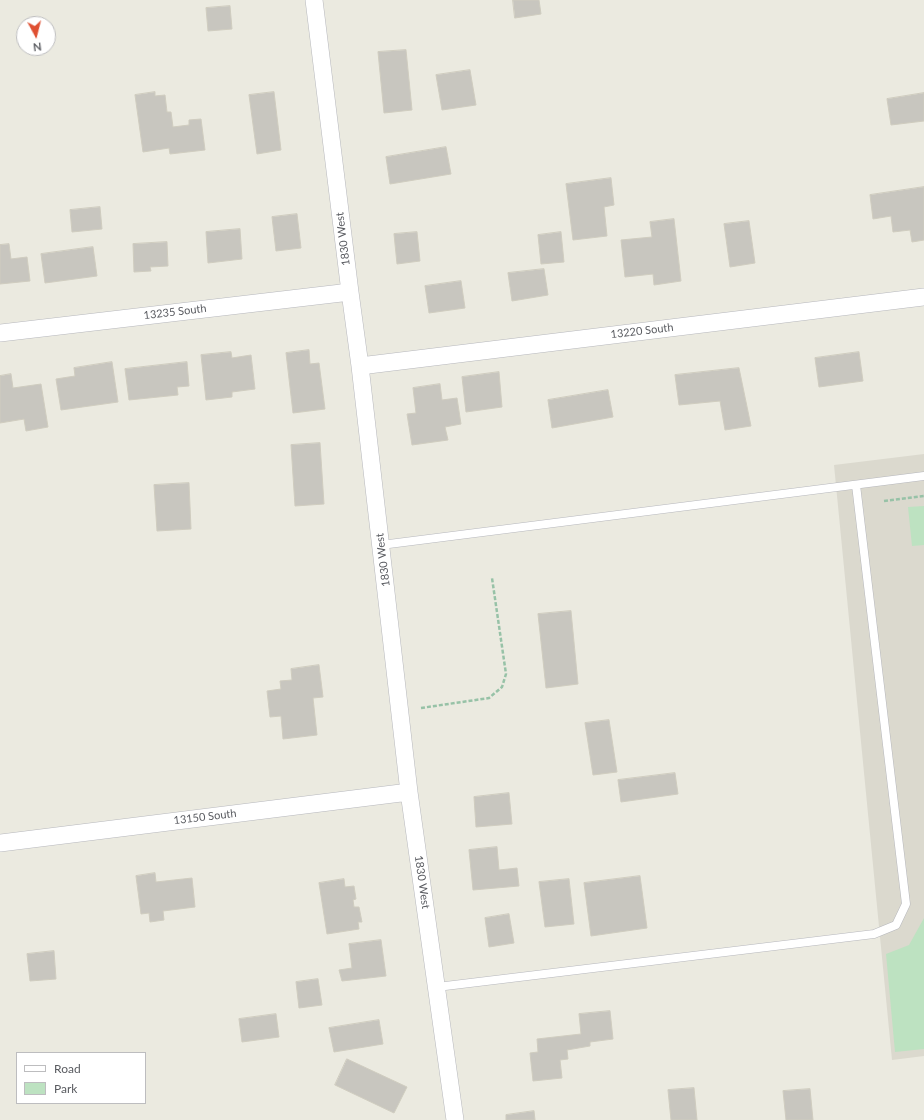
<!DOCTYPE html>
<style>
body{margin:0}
#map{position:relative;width:924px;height:1120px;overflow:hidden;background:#ebeae0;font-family:Lato,sans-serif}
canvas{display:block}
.legend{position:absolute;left:16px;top:1052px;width:130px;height:52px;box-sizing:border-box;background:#fff;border:1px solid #bdbdbf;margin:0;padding:5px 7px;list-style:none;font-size:12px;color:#595b60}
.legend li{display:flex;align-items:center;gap:8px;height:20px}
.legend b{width:20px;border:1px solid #bdbdbf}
.north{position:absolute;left:16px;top:16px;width:40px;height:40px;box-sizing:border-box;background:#fff;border:1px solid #bdbdbf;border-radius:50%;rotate:173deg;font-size:11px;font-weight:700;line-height:16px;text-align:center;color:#595b60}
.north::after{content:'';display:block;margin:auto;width:14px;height:18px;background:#df5032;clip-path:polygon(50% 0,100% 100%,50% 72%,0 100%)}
</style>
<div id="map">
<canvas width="924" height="1120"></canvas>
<ul class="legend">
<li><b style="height:5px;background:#fff"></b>Road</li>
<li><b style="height:11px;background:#bde2c1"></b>Park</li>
</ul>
<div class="north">N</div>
</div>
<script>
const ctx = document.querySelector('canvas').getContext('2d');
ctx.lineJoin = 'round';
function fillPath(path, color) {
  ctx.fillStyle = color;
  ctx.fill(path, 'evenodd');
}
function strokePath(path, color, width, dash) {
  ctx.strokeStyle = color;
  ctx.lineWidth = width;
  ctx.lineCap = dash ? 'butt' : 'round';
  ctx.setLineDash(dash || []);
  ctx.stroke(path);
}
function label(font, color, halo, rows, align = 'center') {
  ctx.font = font + ' Lato,sans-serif';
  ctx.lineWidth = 3.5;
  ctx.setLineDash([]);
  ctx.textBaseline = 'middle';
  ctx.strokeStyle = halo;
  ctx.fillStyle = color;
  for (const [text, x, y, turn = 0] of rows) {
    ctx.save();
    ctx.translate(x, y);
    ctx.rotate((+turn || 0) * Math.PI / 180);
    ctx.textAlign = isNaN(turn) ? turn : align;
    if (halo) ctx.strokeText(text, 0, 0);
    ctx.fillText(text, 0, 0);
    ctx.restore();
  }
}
fillPath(new Path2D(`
 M924,454V1056L892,1060L834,465Z`), '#dbd9ce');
fillPath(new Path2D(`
 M924,506V545L912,546L908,507Z
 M924,918V1049L895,1052L886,954L909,945Z`), '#bde2c1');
const building = new Path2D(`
 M513,0H539L541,14L515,18Z
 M230,6L232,29L208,31L206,8Z
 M406,50L412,110L384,113L378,52Z
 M470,70L476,105L442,110L436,75Z
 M155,92V96L165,95L167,112H171L173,127L189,125V120L201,119L205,150L170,154L169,148L143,152L135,95Z
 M274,92L281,150L257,154L249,95Z
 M924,93V121L891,125L887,99Z
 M446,147L451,174L390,184L386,157Z
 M611,178L614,205L604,207L607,236L573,240L566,184Z
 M924,187V240L912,242L910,230L893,232L891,216L873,219L870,195Z
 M100,207L102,229L72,232L70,210Z
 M297,214L301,248L276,251L272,217Z
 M674,219L681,281L654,285L653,274L625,277L621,240L652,237L650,222Z
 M749,221L755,263L730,267L724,224Z
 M240,229L242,259L208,263L206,232Z
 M417,232L420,261L397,264L394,234Z
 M561,232L564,262L541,264L538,235Z
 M167,242L168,266L150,267L151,271L134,272L133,244Z
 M9,244L11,259L27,257L30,281L0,284V245Z
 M93,247L97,276L45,283L41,254Z
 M544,269L548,295L512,301L508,273Z
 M461,281L465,308L429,313L425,286Z
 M309,350L310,364L319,363L325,409L293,413L286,353Z
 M231,352L232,358L251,355L255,389L232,392V397L206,400L201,355Z
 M859,352L863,381L819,387L815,358Z
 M112,362L118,402L61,410L56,379L75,376L74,368Z
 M187,362L189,386L177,387L178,395L129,400L125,369Z
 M739,368L751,426L725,430L720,401L679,405L675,375Z
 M499,372L502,407L466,412L462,377Z
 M11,374L13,388L41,384L48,427L26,431L24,419L0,423V376Z
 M440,384L442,400L457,398L461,424L445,427L448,440L412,445L407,414L416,413L413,388Z
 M608,390L613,417L552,428L548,400Z
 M320,443L324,504L295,506L291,445Z
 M189,483L191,529L157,531L154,485Z
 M571,611L578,684L546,688L538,614Z
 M319,665L323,697L313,698L317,735L283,739L281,716L270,717L267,691L281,689L280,681L292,680L291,669Z
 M609,720L617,772L593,775L585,723Z
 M675,773L678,794L621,802L618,780Z
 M509,793L512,824L476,827L474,797Z
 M497,847L499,870L517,868L519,886L473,890L469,850Z
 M155,873L156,882L192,878L195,907L163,911L164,920L150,922L149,913L141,914L136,876Z
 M640,876L647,928L591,936L584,883Z
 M344,879L345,887L354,886L356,899L353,900L354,907H359L362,922H358L359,929L327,934L319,883Z
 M569,879L574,924L545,927L539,882Z
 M509,914L514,943L489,947L485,918Z
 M381,940L386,976L342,981L339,970L352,968L349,944Z
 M54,951L56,979L30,981L27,954Z
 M318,979L322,1005L299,1008L296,982Z
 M610,1011L613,1039L590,1042V1046L567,1050L568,1059L560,1060L562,1078L533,1081L530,1053L538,1052L537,1039L581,1034L579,1014Z
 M276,1014L279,1037L242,1042L239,1019Z
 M379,1020L383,1044L334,1052L329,1028Z
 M347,1059L407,1087L394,1113L335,1085Z
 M694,1088L697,1120H671L668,1090Z
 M810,1089L813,1120H786L783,1091Z
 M534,1111L535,1120H506V1115Z`);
fillPath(building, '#c8c6bf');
strokePath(building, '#cfccbf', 1);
const lane = new Path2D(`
 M381,545L924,476
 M437,987L874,934L896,925L906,904L856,485`);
const street = new Path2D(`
 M314,0L350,292L360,366L409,792L455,1120
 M0,333L350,292
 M360,366L924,297
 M0,843L409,792`);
strokePath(lane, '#b6b7bc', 9);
strokePath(street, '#b6b7bc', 18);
strokePath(new Path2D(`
 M884,501L924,496
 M421,708L489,698L502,687L506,674L492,578`), '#97c2a7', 2.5, [4, 2]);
strokePath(lane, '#fff', 8);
strokePath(street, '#fff', 17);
label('11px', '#595b60', '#fff', [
 ["1830 West",343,239,-97],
 ["13235 South",175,312,-7],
 ["13220 South",642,331,-7],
 ["1830 West",383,560,-97],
 ["13150 South",205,817,-7],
 ["1830 West",422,882,82]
]);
</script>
